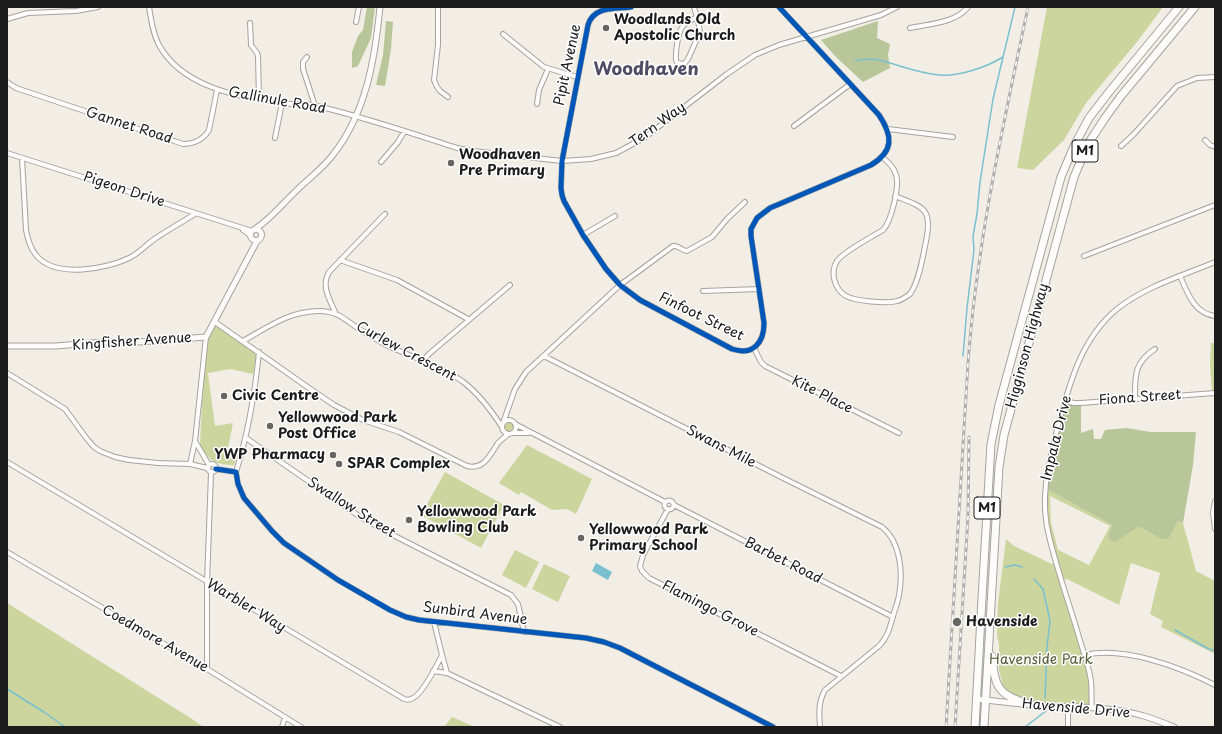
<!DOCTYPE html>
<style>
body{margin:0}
#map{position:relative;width:1222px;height:734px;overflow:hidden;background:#f2eee5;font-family:"Playpen Sans",sans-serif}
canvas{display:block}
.frame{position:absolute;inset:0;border:8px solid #1c1c1c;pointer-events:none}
</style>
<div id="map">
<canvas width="1222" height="734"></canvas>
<div class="frame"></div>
</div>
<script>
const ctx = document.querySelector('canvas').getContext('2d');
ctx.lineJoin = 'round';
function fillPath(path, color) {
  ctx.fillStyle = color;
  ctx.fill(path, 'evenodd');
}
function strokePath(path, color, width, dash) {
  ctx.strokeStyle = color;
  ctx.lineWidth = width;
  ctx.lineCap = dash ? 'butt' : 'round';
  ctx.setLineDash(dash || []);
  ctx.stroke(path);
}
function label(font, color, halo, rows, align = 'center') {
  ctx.font = font + ' "Playpen Sans",sans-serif';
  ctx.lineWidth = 3;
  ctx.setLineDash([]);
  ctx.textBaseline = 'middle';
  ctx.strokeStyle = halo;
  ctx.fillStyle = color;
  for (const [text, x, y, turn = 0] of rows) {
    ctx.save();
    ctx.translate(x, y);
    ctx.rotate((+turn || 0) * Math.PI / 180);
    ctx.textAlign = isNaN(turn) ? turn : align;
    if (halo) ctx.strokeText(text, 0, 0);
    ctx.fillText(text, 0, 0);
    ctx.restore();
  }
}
fillPath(new Path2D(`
 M1047,7H1163L1137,42L1086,103L1064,140L1033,170L1017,168Z
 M215,325L258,355L253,374L230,369L208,373L215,426L233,423L228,448L238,453L234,465C215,465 208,460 200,444L205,340Z
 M1211,343H1215V393H1212L1210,363Z
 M504 427a5 5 0 1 1 10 0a5 5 0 1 1-10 0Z
 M527,445L592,479L576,514L567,509L552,510L521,492L519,495L499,483Z
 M445,472L504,505L481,548L421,515Z
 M1045,488L1112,525L1108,535L1139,527L1155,536L1178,521L1183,523L1196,571L1215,581V654L1161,627L1163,621L1150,614L1160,573L1131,563L1119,605L1067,579L1062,580L1090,674L1091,708L1032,705L1005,694L999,670V644L997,637L998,603L1006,539L1014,546L1052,564L1057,563L1049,535ZM1050,496L1110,526L1089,565L1058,550L1051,523Z
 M515,550L539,562L526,588L502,575Z
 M544,564L570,576L558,602L532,589Z
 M7,603L189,717L204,727H7Z
 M452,717L475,727H444Z`), '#ccd59e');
fillPath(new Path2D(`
 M367,7H375L371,38L358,66L352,68V52L358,36L363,30Z
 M386,21L393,22L391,49L385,86L376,85L383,55Z
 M878,21L877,38L890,44L888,55L890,68L863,82L836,57L821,40Z
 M1065,401L1081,402V433L1093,429L1094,439H1101L1105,430L1126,428L1151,432H1196L1193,465L1183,523L1178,521L1168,539H1161L1139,527L1136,528L1116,542L1111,541L1109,540L1108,535L1112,525L1045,488Z`), '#b8c699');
fillPath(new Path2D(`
 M596,563L612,572L608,580L592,571Z`), '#7ac0cf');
strokePath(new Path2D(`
 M855,61C862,60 872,58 879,60C899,65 918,73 939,75C958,77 987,67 1003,57
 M963,356L967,308L974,250L973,236L977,214L980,182L993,99L1015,7
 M1005,567L1015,565L1022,567
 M1034,579L1043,589L1050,621L1047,647L1045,698
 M1175,630L1207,648L1215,651
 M7,689L44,712L65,727
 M1025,727L1046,711`), '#7ac0cf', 1.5);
const minor = new Path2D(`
 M149,7C151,20 153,34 159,45C182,87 238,97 281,103C293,105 305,103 317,106C364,117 411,133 457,148L473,151L562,161L591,159L616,153L644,138L727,74L755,55L779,45L881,15L897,7
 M438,7V45L434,80L437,87L440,91L448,97
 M631,7C614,9 594,6 588,25L562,161L561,188L562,195L564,201L583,235L606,269L620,285L640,300L732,349C753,356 764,343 764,323L751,236V229L757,218L770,208L871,165C894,151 893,136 879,115L779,7
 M694,7L698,21L700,32L688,59L684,64L677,63C674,58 678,31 683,26C686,22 692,20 697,17
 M7,19L28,13L76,11L98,7
 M356,22L359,7
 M250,23L251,45L257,53L258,56L259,100
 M910,28C928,24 956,23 968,7
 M503,34L544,67L577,77
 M307,57L303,62V69L315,106
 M7,82L16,88L183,144C194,144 203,140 209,130L217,90
 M537,104L539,90L548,69
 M794,126L849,85
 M888,129L953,137
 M275,138L282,103
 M1205,140L1210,145L1215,147
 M1121,146L1133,135L1177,86L1197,78L1215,77
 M7,153L252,231
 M882,157C888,162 894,167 896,175C900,186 891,222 883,230C872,237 844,251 837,261C830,272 834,289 846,296C855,301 887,304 897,301C902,300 906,297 910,294C919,282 923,256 926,241C933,208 923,207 895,196
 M22,158L26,230C28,239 30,248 36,255C55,279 108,269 131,257C140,252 147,244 156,238C168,230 182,222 195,214
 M381,162L398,142L404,132
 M243,230L250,235
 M583,235L615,216
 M1084,256L1215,205
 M340,260L397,280L468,319
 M1180,276C1188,294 1194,313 1215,316
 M703,291L759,289
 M335,312C329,298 321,286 329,272L385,214
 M215,322L306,386L334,405L363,420L399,432L467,466C484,470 490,455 498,443C501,440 505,437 508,434
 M243,341C268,327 291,310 321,311C338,312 343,318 356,327C368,334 378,341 390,347C413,357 442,367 462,381C478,393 491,410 502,427
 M754,348L761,362L765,366L899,433
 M544,356L783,478L882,527C901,542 903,573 899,595C898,602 895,609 893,616C890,627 888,637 879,646L825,690C818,702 819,714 820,727
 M423,361L429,354L510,285
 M7,373L65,409L87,439L94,447L100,451L115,457L129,460L158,463L190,464L207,468
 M1135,399C1135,375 1134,363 1155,349
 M1065,401L1074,403H1081L1215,393
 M502 427a7 7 0 1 1 14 0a7 7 0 1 1-14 0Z
 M503,423L515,389L526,372L620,285L673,246C679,245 682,251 687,251L712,237L727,219L745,202
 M515,424L665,502
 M512,433H529
 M246,438L359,516L387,532L511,595L518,604L524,632
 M195,441L209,465
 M7,462L404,699C407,700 410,700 413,698C422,694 437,665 442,655L434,622
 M208 468a4 4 0 1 1 8 0a4 4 0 1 1-8 0Z
 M190,464L195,441L206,337
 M216,469L236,472L238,484L244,498L272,531L284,543L338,580L390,610L406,617L419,620L586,638L604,642L620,648L773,727
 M236,472C248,433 255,393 259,352
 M664.5 505a4.5 4.5 0 1 1 9 0a4.5 4.5 0 1 1-9 0Z
 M1215,501L1213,513L1215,529
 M674,505L893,617
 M668,509L643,555L640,566L642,571L649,578L841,676
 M7,552L207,669L301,727
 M442,655L447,673
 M1085,655C1124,646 1180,667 1215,685
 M207,669V583L211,473
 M433,671L447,673L560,727
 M1092,708C1091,699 1092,690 1091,681C1089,666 1083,651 1079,637C1069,603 1057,570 1049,536C1039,498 1049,462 1058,426C1070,382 1081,339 1117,309C1146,286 1182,276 1215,262
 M282,727L285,717
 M1068,727V706`);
const tertiary = new Path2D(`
 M255,229C272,218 282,204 297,190C308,179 322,169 332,156C366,114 375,59 380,7
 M250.5 235a5.5 5.5 0 1 1 11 0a5.5 5.5 0 1 1-11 0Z
 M7,346H56L104,342H139L206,337L257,241
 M976,699L1022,704
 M1029,705C1068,708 1107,705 1144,716C1154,719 1164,723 1174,727`);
const trunk = new Path2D(`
 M992,656C995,690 999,695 1032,705
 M975,727L982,598L991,444L999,405L1061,177L1074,146L1089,118L1109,92L1179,7
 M984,727L999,467L1004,435L1074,177L1088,144L1105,118L1121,96L1195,7`);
strokePath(minor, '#a5a39e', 6);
strokePath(tertiary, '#a5a39e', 7);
strokePath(trunk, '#a5a39e', 9);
strokePath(minor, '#fdfcfb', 4);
strokePath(tertiary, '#fdfcfb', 5);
strokePath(trunk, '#fdfcfb', 7);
const rail = new Path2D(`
 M946,727L968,363C977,241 1003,126 1028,7
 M955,727L968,517L969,437`);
strokePath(rail, '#b0afae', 3);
strokePath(rail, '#fff', 1.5, [4.5]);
strokePath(new Path2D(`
 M631,7C614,9 594,6 588,25L562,161L561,188L562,195L564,201L583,235L606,269L620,285L640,300L732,349C753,356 764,343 764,323L751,236V229L757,218L770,208L871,165C894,151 893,136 879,115L779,7
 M216,469L236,472L238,484L244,498L272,531L284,543L338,580L390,610L406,617L419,620L586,638L604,642L620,648L773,727`), '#0057b8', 5);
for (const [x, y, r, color] of [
 [606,28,4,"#676662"],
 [451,163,4,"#676662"],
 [224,396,4,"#676662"],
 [270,426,4,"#676662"],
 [333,455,4,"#676662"],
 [339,464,4,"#676662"],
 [409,520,4,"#676662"],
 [581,538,4,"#676662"],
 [957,622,5,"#676662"]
]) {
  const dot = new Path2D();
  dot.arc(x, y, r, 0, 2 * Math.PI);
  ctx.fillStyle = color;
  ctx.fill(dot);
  strokePath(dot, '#fff', 1.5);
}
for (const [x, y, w] of [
 [1085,151,26],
 [987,508,26]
]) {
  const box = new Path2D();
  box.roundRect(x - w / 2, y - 11, w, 22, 3);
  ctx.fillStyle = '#fff';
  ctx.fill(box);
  strokePath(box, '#1c1c1c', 1);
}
label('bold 13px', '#1c1c1c', null, [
 ["M1",1085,151],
 ["M1",987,508]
]);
label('bold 14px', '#1c1c1c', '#fff', [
 ["Woodlands Old",614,20],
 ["Apostolic Church",614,36],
 ["Woodhaven",459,155],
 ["Pre Primary",459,171],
 ["Civic Centre",232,396],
 ["Yellowwood Park",278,418],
 ["Post Office",278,434],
 ["YWP Pharmacy",325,455,"right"],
 ["SPAR Complex",347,464],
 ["Yellowwood Park",417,512],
 ["Bowling Club",417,528],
 ["Yellowwood Park",589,530],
 ["Primary School",589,546],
 ["Havenside",966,622]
], 'left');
label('14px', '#1c1c1c', '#fff', [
 ["Pipit Avenue",568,65,-78],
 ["Gallinule Road",277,101,10],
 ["Tern Way",658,125,-36],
 ["Gannet Road",129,126,18],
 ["Pigeon Drive",124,190,18],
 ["Finfoot Street",701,317,26],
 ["Kingfisher Avenue",132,342,-4],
 ["Higginson Highway",1028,346,-75],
 ["Curlew Crescent",406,352,28],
 ["Kite Place",822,395,27],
 ["Fiona Street",1140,398,-4],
 ["Impala Drive",1057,438,-76],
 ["Swans Mile",721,447,27],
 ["Swallow Street",351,508,32],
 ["Barbet Road",783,561,27],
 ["Warbler Way",246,606,31],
 ["Flamingo Grove",710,609,27],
 ["Sunbird Avenue",475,614,7],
 ["Coedmore Avenue",155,639,30],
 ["Havenside Drive",1076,709,5]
]);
label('14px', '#565e39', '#fff', [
 ["Havenside Park",1041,660]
]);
label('bold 18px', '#504c64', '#fff', [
 ["Woodhaven",646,70]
]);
</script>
